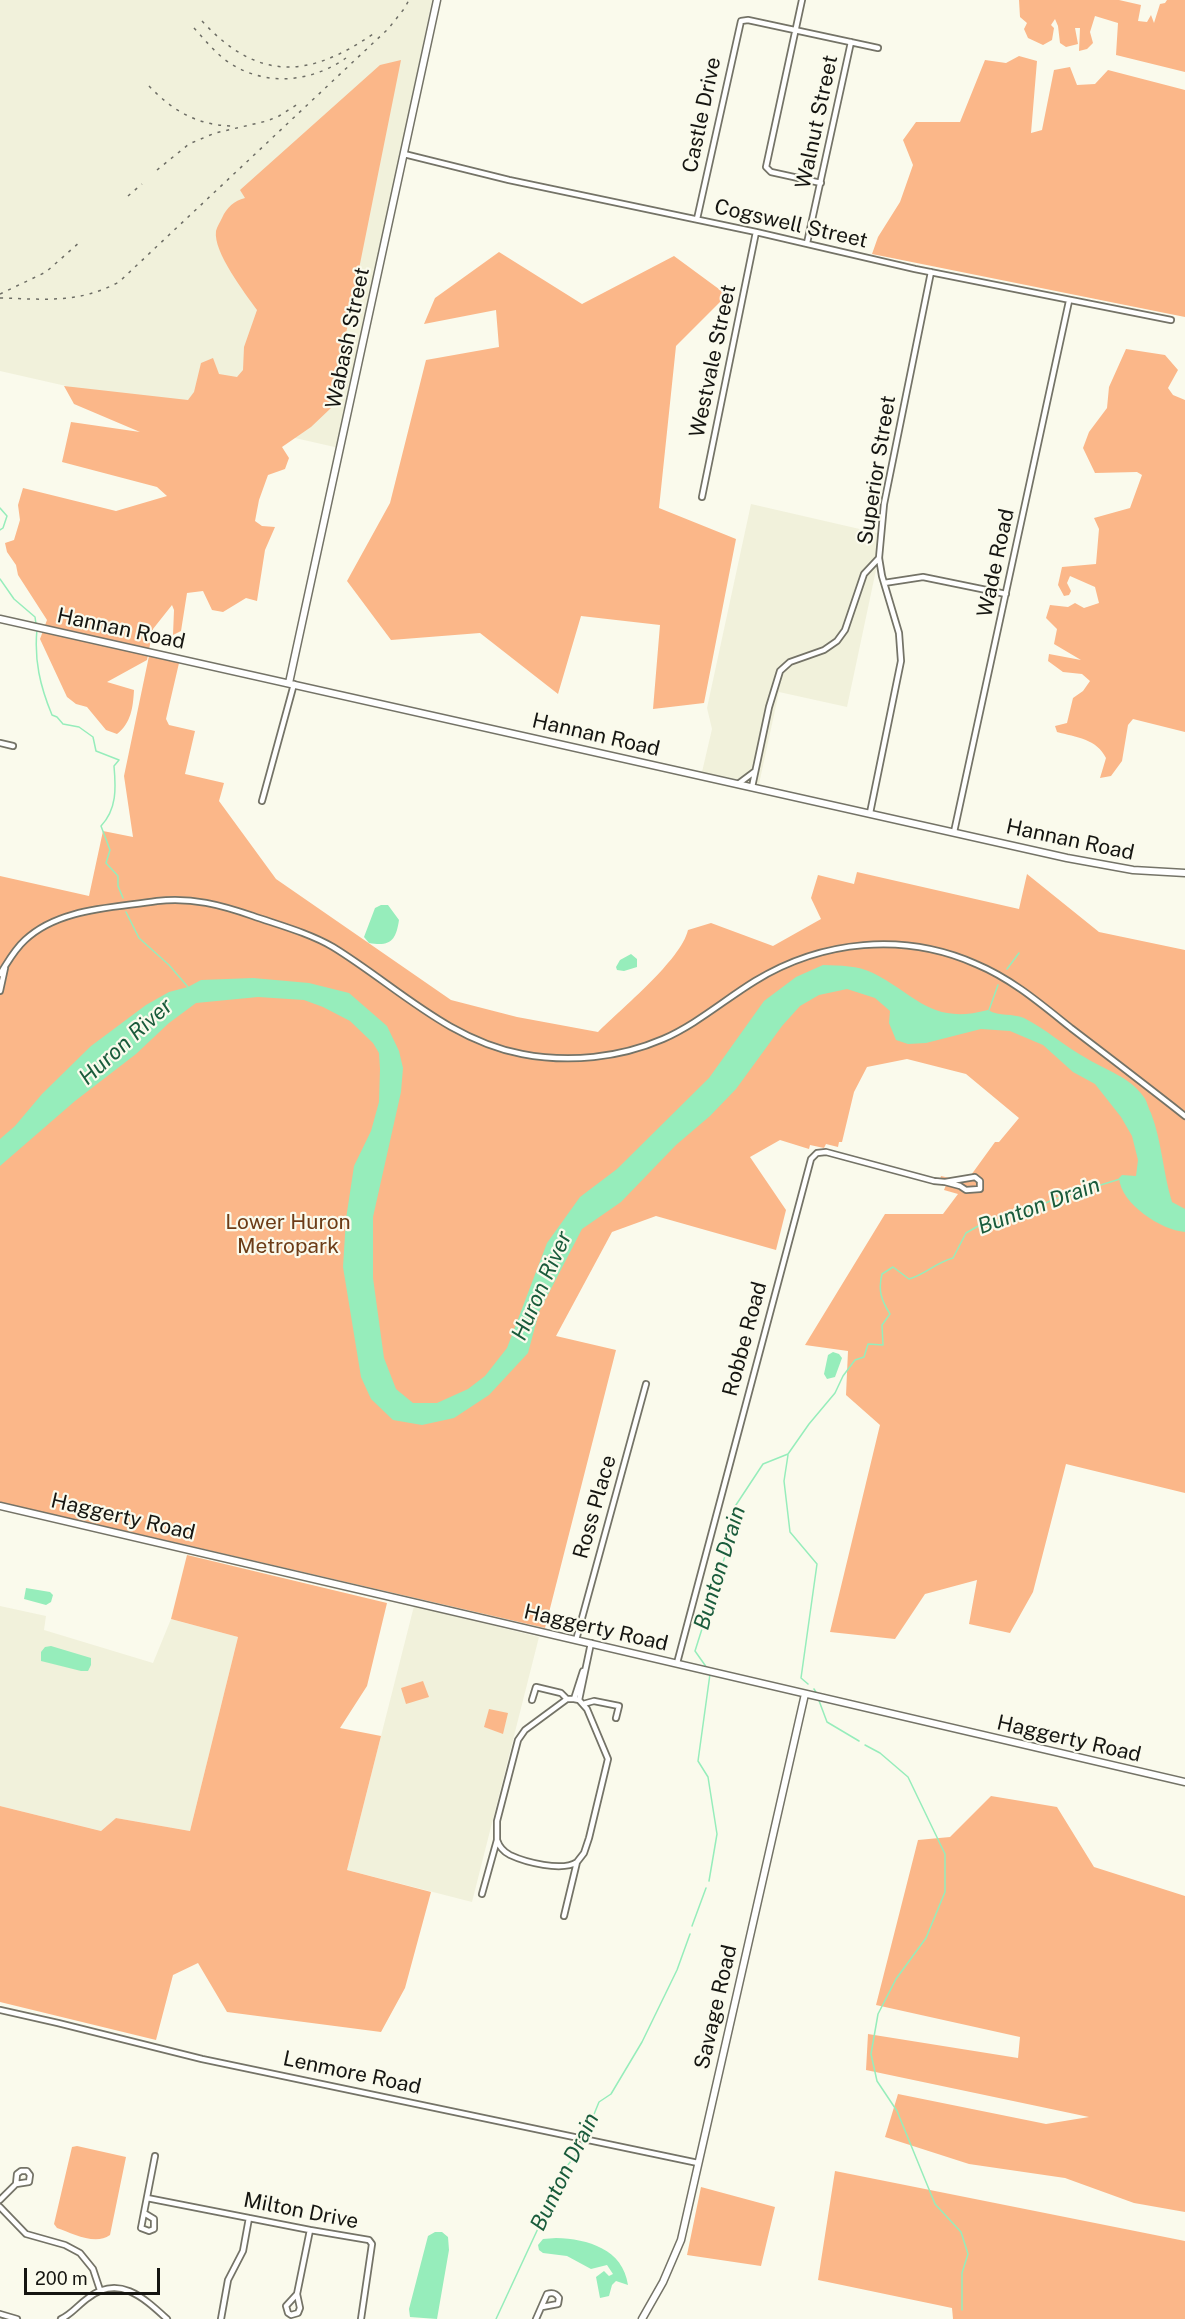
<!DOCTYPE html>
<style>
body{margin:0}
#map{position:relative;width:1185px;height:2319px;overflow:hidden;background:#fafaec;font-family:"Public Sans",sans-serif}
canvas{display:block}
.scale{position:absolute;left:24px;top:2268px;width:136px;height:27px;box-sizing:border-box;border:3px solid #151511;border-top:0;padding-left:8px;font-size:18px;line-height:21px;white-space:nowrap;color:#151511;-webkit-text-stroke:4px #fafaec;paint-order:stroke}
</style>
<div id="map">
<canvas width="1185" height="2319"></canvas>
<div class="scale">200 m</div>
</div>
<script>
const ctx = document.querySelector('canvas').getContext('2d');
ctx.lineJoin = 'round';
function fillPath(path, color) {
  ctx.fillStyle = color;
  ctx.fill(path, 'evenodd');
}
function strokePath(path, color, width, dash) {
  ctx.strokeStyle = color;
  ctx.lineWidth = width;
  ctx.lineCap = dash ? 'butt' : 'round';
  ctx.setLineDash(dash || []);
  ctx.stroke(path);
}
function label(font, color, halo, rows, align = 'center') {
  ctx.font = font + ' "Public Sans",sans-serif';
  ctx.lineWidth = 4.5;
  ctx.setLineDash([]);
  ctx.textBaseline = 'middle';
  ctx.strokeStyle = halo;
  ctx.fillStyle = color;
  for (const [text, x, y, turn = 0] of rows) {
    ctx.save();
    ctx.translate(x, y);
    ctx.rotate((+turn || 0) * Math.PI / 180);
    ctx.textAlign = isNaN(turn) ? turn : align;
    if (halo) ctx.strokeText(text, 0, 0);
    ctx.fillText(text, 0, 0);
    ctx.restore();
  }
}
fillPath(new Path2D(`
 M0,0H432L339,448L0,371Z
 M751,504L877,533L876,570L847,707L779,692L759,784L702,772L712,729L707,708Z
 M0,1606L46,1616L44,1630L153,1663L171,1619L238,1637L190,1831L116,1818L101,1831L0,1806Z
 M414,1606L539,1637L472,1902L347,1870Z`), '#f1f1db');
fillPath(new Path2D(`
 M1019,0H1119L1141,5L1138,21L1147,22L1151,15L1154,23L1160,4L1165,3L1167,0H1185V72L1116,55L1118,23L1095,16L1090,32L1093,43L1087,49L1079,51L1080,28H1075L1078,44L1066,47L1060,43L1058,26L1055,19L1051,25L1054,28L1052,40L1043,45L1028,38L1024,29L1027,23L1020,17Z
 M1019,56L1037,61L1031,133L1042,130L1054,70L1070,67L1077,85L1095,84L1108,70L1185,90V317L872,254L878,237L900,202L913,165L903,140L916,122H960L985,60L1006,63Z
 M401,60L331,408L311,427L282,447L289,458L285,469L268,475L259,500L255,521L262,526L275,527L265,550L257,601L246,598L223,612L212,610L203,591L187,593L181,631L173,635L174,610L172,605L153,629L147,660L107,682L134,690C133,708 131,723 117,734L106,730L87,707L76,704L67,697L40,639L47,620L18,575L16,565L7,552L5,543L14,540L20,520L18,505L23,488L116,511L167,496L157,487L62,462L71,422L140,432L74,404L64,386L188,400L194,392L201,363L213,358L219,374L237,377L243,370L244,347L257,310C245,293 213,252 216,231C217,227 220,222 222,218C227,207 234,201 245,198L240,190L380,65Z
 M499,252L582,304L674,256L727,295L676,346L659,508L736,539L704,703L653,709L660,625L581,616L558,694L480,633L391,640L347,581L390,503L426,360L499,347L496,310L424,324L435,298Z
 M1126,349L1165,355L1178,370L1168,388L1173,395L1185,400V732L1133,719L1128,725L1122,761L1111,776L1100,778L1106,758C1097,739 1076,737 1057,732L1055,726L1067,723L1073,698L1083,691L1090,681L1082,674L1063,672L1048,661L1049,654L1081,660L1054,644L1057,629L1046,618L1050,605L1068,607L1075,603L1084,608L1099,603L1095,587L1070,576L1067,583L1071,591L1069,595L1064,596L1058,585L1062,567L1096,564L1099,529L1094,518L1130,508L1142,475L1137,472L1095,473L1083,448L1089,432L1107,408L1109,387Z
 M149,656L179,663L166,719L169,725L195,731L185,774L224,783L219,801L276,879L451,1000L517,1017L598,1032C622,1008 681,960 688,930L711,923L773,946L821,919L811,898L818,875L854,884L857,872L1019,909L1027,874L1099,932L1185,950V1493L1066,1464L1033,1592L1010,1633L969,1624L977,1580L925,1594L895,1639L830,1632L880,1425L846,1395L848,1351L805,1345L885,1214H943L958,1194L944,1190L946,1185L939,1183L941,1176L966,1182L995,1142H999L1019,1118L966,1074L907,1059L867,1067L854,1092L842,1142H839L838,1147L826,1144L824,1148L810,1145L809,1149L780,1140L750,1157L786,1210L776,1250L656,1216L612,1232L556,1336L616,1350L545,1628L0,1502V876L89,896L103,831L133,837L124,776Z
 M187,1555L387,1603L367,1686L340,1728L381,1736L347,1870L431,1892L405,1988L381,2032L227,2012L198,1963L173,1975L156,2040L0,2002V1806L101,1831L116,1818L190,1831L238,1637L171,1619Z
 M423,1681L429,1697L406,1704L401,1688Z
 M489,1709L508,1713L503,1734L484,1727Z
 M991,1796L1057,1807L1094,1867L1185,1896V2212L1134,2203L1065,2178L969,2164L885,2137L898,2094L1046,2124L1089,2117L866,2070L868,2034L1018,2058L1020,2037L876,2005L918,1840L950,1837Z
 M77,2146L126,2157L110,2235C95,2246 72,2233 57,2228L54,2224L72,2147Z
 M835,2171L1185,2241V2319H953L952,2308L818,2280Z
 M701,2187L775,2207L761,2266L687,2255Z`), '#fbb789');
fillPath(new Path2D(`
 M381,905H388L399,920C396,940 391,947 369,943L364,937L375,908Z
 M631,954L637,959V967L624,971L617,970L616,967L620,960Z
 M823,965C841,966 857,965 873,973C918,996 931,1025 988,1010C1000,1017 1012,1013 1024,1018C1046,1029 1064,1046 1086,1058C1105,1070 1130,1077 1143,1096C1147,1100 1148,1108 1151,1113C1162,1142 1163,1173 1172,1202L1185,1209V1232C1161,1230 1121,1204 1119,1178L1122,1175L1136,1176L1138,1160L1132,1136L1121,1117L1095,1084L1073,1072L1043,1045L1010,1031L981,1029L926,1043L908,1044L896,1040L889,1023L890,1011L875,998L847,989L819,995L800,1006L782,1026L736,1089L710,1116L676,1145L621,1202L582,1229L539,1312L528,1353L489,1395L454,1418L422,1425L393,1420L371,1399L361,1377L343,1267L346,1219L354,1166L371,1131L379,1102L380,1069L379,1053L373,1043L350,1021L323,1007L304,1000L258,997L196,1003L169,1023L136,1054L75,1101L0,1166V1139L15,1126L42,1094L91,1046L146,1005L169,992L188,987L201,980L253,978L309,983L349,993L387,1026L399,1051L403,1068L401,1092L373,1217V1278L384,1358L396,1389L413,1403H437L468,1389L485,1376L507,1348L547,1243L580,1197L617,1169L709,1078L764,1001L796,977Z
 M833,1352L839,1354L842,1358L835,1377L827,1379L824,1374L828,1355Z
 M26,1588L50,1592L53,1595L51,1602L46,1605L24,1599Z
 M51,1646L91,1658V1665L88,1671H81L41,1661V1652L45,1647Z
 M435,2232H442L448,2237L449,2250L437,2319L410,2317L409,2309L428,2236Z
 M556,2238C588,2239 623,2249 628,2285L616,2281L612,2285L609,2296L600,2298L596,2277L604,2271L609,2276L613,2274L607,2265L591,2269L567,2256L543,2253L539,2250L538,2245L543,2239Z`), '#96edbb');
strokePath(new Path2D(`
 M0,508L7,516L3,528L0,530
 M0,579L14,599L35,617L36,624
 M37,629C34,660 40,686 52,715L57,717L63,724L79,727L93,737L96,751L119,760L114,766C116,788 117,809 101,826L110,850L106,863L118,876V886L123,898
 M126,912L139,938L169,965L188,987
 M1007,969L1019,953
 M989,1010L998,985
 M788,1455L784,1481L790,1532L817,1564L801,1678L808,1684
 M707,1668L695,1651L725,1556L734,1508L763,1464L788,1454L809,1424L835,1393L843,1376L855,1360L864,1357L868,1344L883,1345L882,1325L890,1314C881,1300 878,1290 882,1274L893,1267L909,1279C926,1274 935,1263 953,1258L966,1233L980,1225L1031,1210L1052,1200L1120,1179
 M814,1689L817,1694
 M818,1698L827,1722L859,1741
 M865,1745L880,1753L908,1777L945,1854V1892L926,1938L896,1979L878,2014L871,2054L877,2081L897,2111L935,2204L961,2232L968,2254L962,2273V2310
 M709,1881L717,1834L708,1777L698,1761L710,1674
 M692,1926L706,1888
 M496,2319L567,2166L579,2151L599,2102L611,2094L642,2042L677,1970L690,1934`), '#96edbb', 1.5);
const minor = new Path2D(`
 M802,0L766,167L771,172L821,183
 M404,154L509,180L756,232L915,269L1171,320
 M697,219L741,21L748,20L878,48
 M807,243L851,42
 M702,497L756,232
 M884,583L923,577L1006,594
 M0,743L13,746
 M738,784L754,772
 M752,787L769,707L780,671L790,662L824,650L837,641L845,630L864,574L879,558
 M262,801L294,684
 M870,813L901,661L899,633L882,576L879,558L884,504L931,272
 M954,832L1069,301
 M0,974C8,962 14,950 25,940C59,908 113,908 157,901C192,897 221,905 253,916C279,925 309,933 333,947C395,985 448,1040 522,1054C569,1063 619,1058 663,1039C697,1024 724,1000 755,981C822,940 904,932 976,964C1012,979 1041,1004 1071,1028C1109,1057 1147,1086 1185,1116
 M0,991L5,968
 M576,1640L646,1384
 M677,1663L811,1159L817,1153L826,1152L934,1181L945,1182L975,1177L980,1181V1189L966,1190L960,1186L945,1182
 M574,1699L583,1671
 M532,1700L536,1687L561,1693L567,1699
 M579,1700L591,1643
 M583,1704L594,1701L619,1706L616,1718
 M497,1840C499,1846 504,1852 510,1855C525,1862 562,1872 577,1862
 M482,1894L497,1840V1821L518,1740L525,1730L567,1699H574
 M564,1916L577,1862L584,1853L589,1838L608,1759L587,1709L579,1700L574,1699
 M0,2010L58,2023L202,2059L698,2163
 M147,2198L310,2230L369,2240L372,2244L361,2319
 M0,2200L16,2184L17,2174L21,2171H27L30,2175L29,2182L16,2184
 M0,2207L26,2234L65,2245L80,2253L93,2269L100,2290
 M144,2213L154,2219V2229L149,2231L141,2228L142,2223L155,2156
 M297,2294L300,2308L298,2313L291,2315L288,2313L286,2306L297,2294L310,2230
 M0,2314L17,2319
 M61,2319C72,2314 78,2305 88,2298C119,2274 144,2298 167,2319
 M221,2319L228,2280L243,2251L249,2218
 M536,2319L547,2294C553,2292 556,2293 559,2298L558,2304L542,2307`);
const tertiary = new Path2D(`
 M0,619L1067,858L1133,870L1185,873
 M289,683L437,0
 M0,1506L1185,1782
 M642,2319L663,2282L681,2240L805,1694`);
strokePath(minor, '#747367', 8);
strokePath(tertiary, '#747367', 9);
strokePath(minor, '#fff', 4.5);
strokePath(tertiary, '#fff', 6);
strokePath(new Path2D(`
 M202,21C257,81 308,79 373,34
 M194,28C204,39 213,50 224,59C261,87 309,84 346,58
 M149,86C172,110 196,125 231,126
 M157,170L189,144L215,133L267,121L279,116L301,102
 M128,196L142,184
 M0,294L46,272L81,241
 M0,298C45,299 78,304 119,282L388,29L404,9L409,0`), '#6d6d65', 1.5, [3, 6]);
label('21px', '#151511', '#fafaec', [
 ["Castle Drive",702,115,-78],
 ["Walnut Street",817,122,-78],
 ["Cogswell Street",791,224,13],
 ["Wabash Street",348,338,-78],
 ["Westvale Street",713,361,-78],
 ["Superior Street",877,470,-81],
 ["Wade Road",996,563,-78],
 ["Hannan Road",121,629,12],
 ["Hannan Road",596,735,13],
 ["Hannan Road",1070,840,12],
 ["Robbe Road",745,1339,-75],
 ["Ross Place",595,1507,-74],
 ["Haggerty Road",123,1517,13],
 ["Haggerty Road",596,1628,13],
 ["Haggerty Road",1069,1739,13],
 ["Savage Road",716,2007,-77],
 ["Lenmore Road",352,2073,12],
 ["Milton Drive",301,2211,11]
]);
label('21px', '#6c3c17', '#fafaec', [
 ["Lower Huron",288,1223],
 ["Metropark",288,1247]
]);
label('italic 22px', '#195b3b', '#fafaec', [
 ["Huron River",126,1042,-42],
 ["Bunton Drain",1039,1206,-20],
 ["Huron River",542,1286,-66],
 ["Bunton Drain",720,1568,-73],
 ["Bunton Drain",565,2172,-64]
]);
</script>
